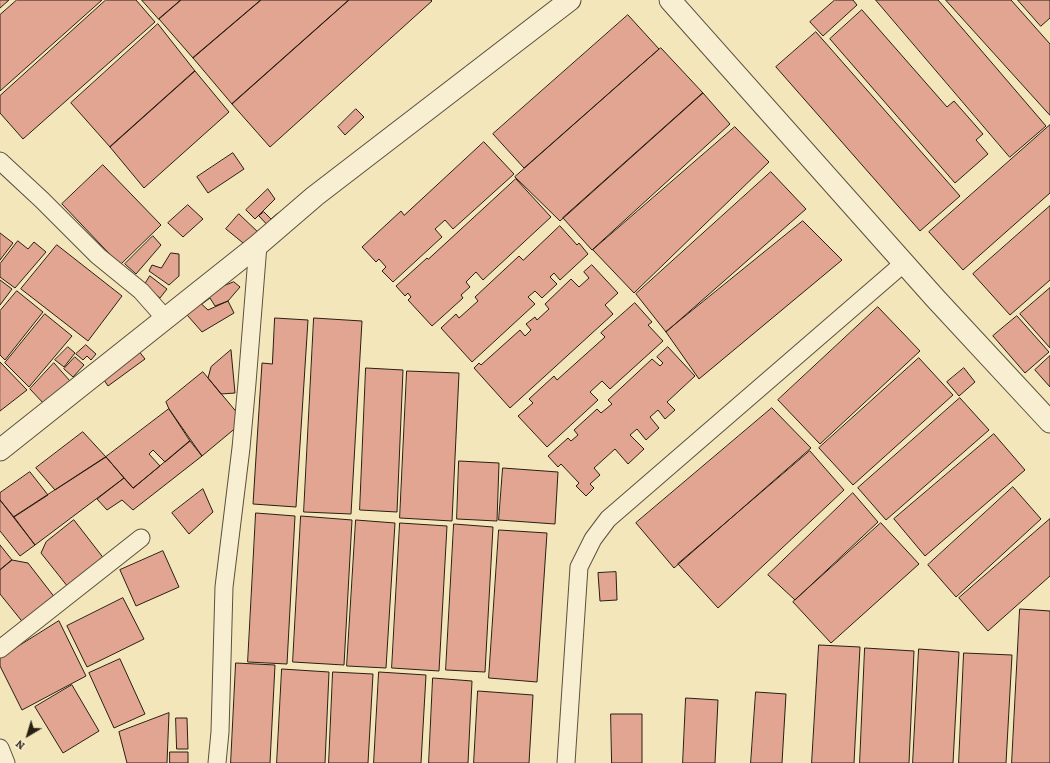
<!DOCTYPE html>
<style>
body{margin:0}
#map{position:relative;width:1050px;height:763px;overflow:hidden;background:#f4e6bb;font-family:Alegreya,serif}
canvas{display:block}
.north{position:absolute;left:8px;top:715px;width:40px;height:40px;-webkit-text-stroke:3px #f8efd3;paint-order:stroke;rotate:218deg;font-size:11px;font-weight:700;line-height:16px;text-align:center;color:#281f13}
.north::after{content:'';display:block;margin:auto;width:14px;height:18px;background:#281f13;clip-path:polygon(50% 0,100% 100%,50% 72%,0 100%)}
</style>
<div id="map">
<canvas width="1050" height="763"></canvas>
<div class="north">N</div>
</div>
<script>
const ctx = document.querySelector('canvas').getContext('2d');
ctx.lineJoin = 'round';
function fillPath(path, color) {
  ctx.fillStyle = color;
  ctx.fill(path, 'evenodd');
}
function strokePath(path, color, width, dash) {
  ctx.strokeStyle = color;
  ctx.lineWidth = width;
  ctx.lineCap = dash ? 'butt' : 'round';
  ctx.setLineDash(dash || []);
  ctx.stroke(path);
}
const building = new Path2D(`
 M0,0H9L0,8Z
 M17,0H102L0,91V15Z
 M106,0H136L155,22L23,139L0,113V96Z
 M142,0H181L159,19Z
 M181,0H261L193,58L159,19Z
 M261,0H349L232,104L193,58Z
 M349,0H431L432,1L270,147L232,104Z
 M835,0H853L857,5L823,36L810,22Z
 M876,0H938L1046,126L1010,157Z
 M946,0H1011L1050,44V115Z
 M1018,0H1050V18L1041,26Z
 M862,10L947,107L954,101L983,134L976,140L988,154L955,183L830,39Z
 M628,15L659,49L524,168L493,134Z
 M158,24L195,71L110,147L71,103Z
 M816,32L960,196L920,231L776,67Z
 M661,48L703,93L560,221L515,177Z
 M195,71L229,112L144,188L110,147Z
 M703,93L730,124L592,250L563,218Z
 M356,109L364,117L345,135L338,127Z
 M1050,125V193L963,270L929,232Z
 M735,127L769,162L634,293L593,250Z
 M484,142L514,174L453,229L445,220L435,229L442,237L393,282L382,271L386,267L379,259L376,262L362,247L401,211L404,215Z
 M233,153L244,169L208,193L197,177Z
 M103,165L161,225L120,265L62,204Z
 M771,172L806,209L666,332L636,294Z
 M516,179L551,217L483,280L476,272L466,282L470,287L461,295L463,298L432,326L408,300L411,297L408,293L405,296L396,286L427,258L428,259Z
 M268,189L275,199L255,219L246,210Z
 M188,205L203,219L183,237L168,223Z
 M1050,206V280L1010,315L973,274Z
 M264,212L271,219L278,213L285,221L272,230L259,216Z
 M239,214L260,234L248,247L226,229Z
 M803,221L842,260L699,379L666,332Z
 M560,226L577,245L579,243L588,254L560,280L554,273L550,277L557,284L542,298L535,291L528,297L535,304L472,362L441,328L456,314L459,318L478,301L475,297L519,256L523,260Z
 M0,233L13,243L0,260Z
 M153,236L161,245L136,274L125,264Z
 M18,241L28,249L34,242L46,252L15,288L0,277V264Z
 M57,245L122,296L88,341L21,289Z
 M171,253L179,254V276L169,285L149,271L152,265L161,268Z
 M592,265L618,293L605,305L613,314L510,408L474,368L479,363L481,365L520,330L525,336L531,330L526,324L535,317L537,320L549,309L545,304L571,279L579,287L589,278L584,272Z
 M150,276L167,289L160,298L144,286Z
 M0,280L12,289L0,305Z
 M234,282L240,287L228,301L215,306L210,298L202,304L195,298Z
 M1050,288V348L1020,314Z
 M17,291L43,312L5,360L0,355V311Z
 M195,298L208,310L228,301L234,313L202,332L181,308Z
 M635,303L652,322L648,325L663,341L610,389L602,381L590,392L598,400L547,447L518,416L533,403L529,399L554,376L557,380L605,337L601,333Z
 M878,307L920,351L820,444L778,400Z
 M45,314L72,336L29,387L5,363Z
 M1017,316L1049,352L1025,373L993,336Z
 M275,318L308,320L296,507L253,504L262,363L272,364Z
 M314,318L362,321L351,514L304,512Z
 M86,345L96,354L91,360L87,356L83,360L76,354Z
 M68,347L75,353L64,367L55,360Z
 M668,347L695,376L667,402L675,410L665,419L658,410L650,417L659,428L646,440L637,429L630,435L644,449L628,464L615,449L594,468L600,475L590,484L594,488L586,496L576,486L579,483L561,464L558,467L548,456L568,438L571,441L578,435L574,430L597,409L601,413L612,404L608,400L652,359L660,366L663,363L657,357Z
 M138,350L145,359L108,386L102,377Z
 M231,350L235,393L221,394L208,378L211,367Z
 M1050,356V387L1035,370Z
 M75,357L84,365L73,377L64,369Z
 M919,358L953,395L853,485L819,448Z
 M0,362L27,390L0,411Z
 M54,363L70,381L45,405L30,389Z
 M366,368L403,370L397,512L360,510Z
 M964,368L975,382L959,396L947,382Z
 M407,371L459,373L452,521L400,518Z
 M203,372L244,421L202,456L169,409L166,402Z
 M960,398L989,430L886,520L858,488Z
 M772,408L811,448L674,568L636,523Z
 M169,409L190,441L165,462L153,450L149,454L160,466L133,488L106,457Z
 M83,432L106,457L55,490L36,468Z
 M994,434L1025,470L925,556L894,519Z
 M190,441L202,456L133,510L122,500L107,510L97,499L124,478L133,488Z
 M810,451L844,490L718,608L678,564Z
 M106,457L124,478L35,545L14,517Z
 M459,461L499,463L497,521L457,519Z
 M503,468L558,472L555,524L499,520Z
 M30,472L48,495L14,517L0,500V493Z
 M1013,487L1041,519L956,597L928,565Z
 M203,489L213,512L189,534L172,513Z
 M853,493L878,522L795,600L768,575Z
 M0,500L35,545L20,556L0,531Z
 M256,513L295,516L287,664L248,662Z
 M301,516L352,520L344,665L293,662Z
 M1050,519V576L988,631L959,598Z
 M74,520L105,560L68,587L41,553L46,542Z
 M356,520L395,523L386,668L347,666Z
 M400,523L447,526L439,671L392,668Z
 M881,523L919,564L831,643L793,602Z
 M454,524L493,527L485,672L446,670Z
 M499,530L547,533L537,682L489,678Z
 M0,545L12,560L0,570Z
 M163,551L179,587L136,606L120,570Z
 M12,560L28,563L59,603L25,625L0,594V570Z
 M616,572L617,600L600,601L598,573Z
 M123,598L144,639L87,667L67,626Z
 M1020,609L1050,611V763H1012Z
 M59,621L86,676L22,710L0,666V658Z
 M819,645L860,647L854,763H812Z
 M865,648L914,651L909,763H860Z
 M919,649L959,652L953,763H913Z
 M964,653L1012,655L1006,763H959Z
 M120,659L145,714L114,728L89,673Z
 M236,663L275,665L270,763H231Z
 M282,669L329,672L325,763H277Z
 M333,672L373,674L368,763H329Z
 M379,672L426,675L421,763H374Z
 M433,678L472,681L468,763H429Z
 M72,685L99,731L63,753L35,707Z
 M478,691L533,695L529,763H474Z
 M756,692L786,694L782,763H751Z
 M686,698L718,700L715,763H683Z
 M169,713L167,763H127L119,732Z
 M611,714H642V763H612Z
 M176,718H187L188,749H177Z
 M170,752H188V763H170Z`);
fillPath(building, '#e2a591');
strokePath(building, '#281f13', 1);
const minor = new Path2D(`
 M0,161L42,200L98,256L141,291L165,318
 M0,649L141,538
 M0,748L6,763
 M217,763L220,732L224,587L241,448L247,383L258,245
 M566,763L579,567L593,539L608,519L904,263`);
const tertiary = new Path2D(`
 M670,0L935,298L1050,422
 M0,450L258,245L315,196L570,0`);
strokePath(minor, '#5b513d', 19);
strokePath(tertiary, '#5b513d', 23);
strokePath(minor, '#f8efd3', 17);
strokePath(tertiary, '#f8efd3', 21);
</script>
